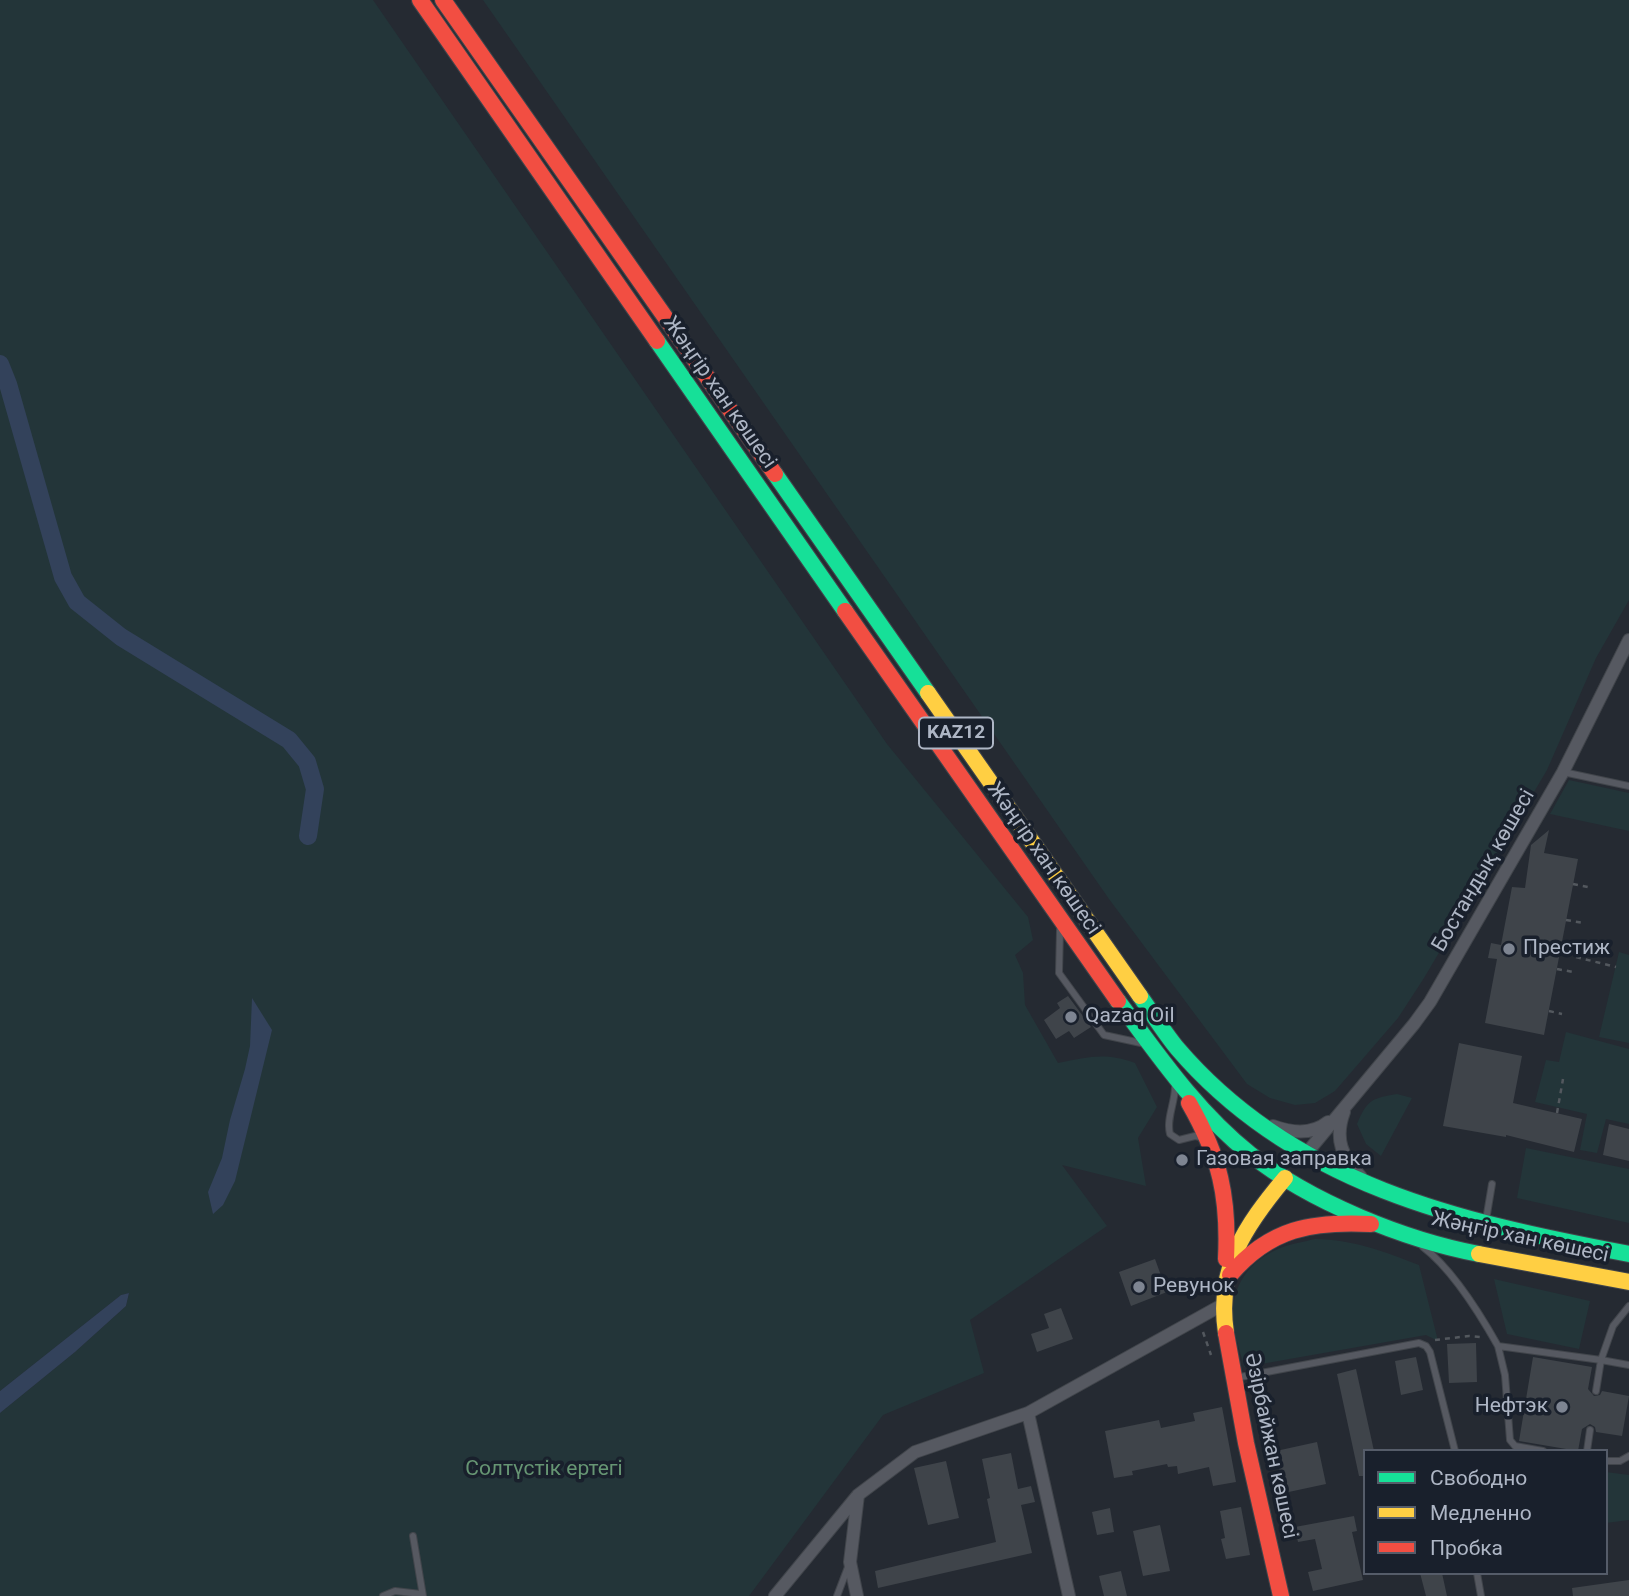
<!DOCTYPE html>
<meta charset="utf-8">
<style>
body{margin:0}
#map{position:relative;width:1629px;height:1596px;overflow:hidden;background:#252a32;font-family:Roboto,sans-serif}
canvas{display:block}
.legend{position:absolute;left:1363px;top:1449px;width:245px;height:126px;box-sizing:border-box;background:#19202c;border:2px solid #555c69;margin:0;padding:9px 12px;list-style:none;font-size:21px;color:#aeb6c5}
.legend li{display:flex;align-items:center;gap:14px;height:35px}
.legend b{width:35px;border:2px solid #555c69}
</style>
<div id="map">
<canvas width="1629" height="1596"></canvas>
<ul class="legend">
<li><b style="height:9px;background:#16e098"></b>Свободно</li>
<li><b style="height:9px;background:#ffcf43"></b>Медленно</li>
<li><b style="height:9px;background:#f24e42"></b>Пробка</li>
</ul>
</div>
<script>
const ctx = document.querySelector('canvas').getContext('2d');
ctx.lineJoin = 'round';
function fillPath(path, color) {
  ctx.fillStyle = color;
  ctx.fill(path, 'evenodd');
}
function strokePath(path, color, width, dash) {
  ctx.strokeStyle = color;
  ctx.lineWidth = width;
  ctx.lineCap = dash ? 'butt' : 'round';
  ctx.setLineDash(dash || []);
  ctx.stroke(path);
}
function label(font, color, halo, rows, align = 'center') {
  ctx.font = font + ' Roboto,sans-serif';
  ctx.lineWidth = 7;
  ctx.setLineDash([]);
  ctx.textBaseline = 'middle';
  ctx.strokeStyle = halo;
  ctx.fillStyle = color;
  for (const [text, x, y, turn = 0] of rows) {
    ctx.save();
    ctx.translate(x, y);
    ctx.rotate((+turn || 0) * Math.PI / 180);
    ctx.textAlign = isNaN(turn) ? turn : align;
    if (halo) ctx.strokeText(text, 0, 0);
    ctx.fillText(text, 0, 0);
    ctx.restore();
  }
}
fillPath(new Path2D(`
 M0,0H373L887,744L1028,917L1033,940L1015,955L1023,973L1025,1005L1058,1063C1088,1057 1105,1052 1135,1063L1157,1107L1138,1138L1146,1186L1062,1165L1107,1226L970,1320L984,1373L883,1415L749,1596H0V1413L75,1352L126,1306L129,1293L121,1295L0,1391Z
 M483,0H1629V600L1596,658L1547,770L1424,978L1398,1018L1335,1091L1315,1103L1295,1105L1270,1098L1247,1084L1109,899Z
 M1569,780L1629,793V831L1550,814Z
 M1619,952L1629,955V1043L1599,1037Z
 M1566,1032L1629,1049V1124L1606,1119L1597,1153L1580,1150L1587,1114L1535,1102L1546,1060L1559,1062Z
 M1397,1094L1412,1098L1381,1156L1366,1144L1357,1124C1367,1100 1372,1098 1397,1094Z
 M1526,1148L1629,1169V1223L1517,1198Z
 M1315,1239C1355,1240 1383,1251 1419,1265L1438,1341L1426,1335L1244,1367C1240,1351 1234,1334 1233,1318C1231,1287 1249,1261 1278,1249C1289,1244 1303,1242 1315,1239Z
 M1494,1279L1590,1301L1579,1349L1507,1334Z
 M1606,1472L1629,1475V1520L1606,1523Z`), '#233539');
fillPath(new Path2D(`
 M252,998L272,1030L235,1181L223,1205L213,1214L208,1192L222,1158L230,1120L245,1069L250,1046Z
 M129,1293L126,1306L75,1352L0,1413V1391L121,1295Z`), '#33425b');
strokePath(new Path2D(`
 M0,364L8,384L63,577L77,602L121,637L289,740L307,762L315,789L308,836`), '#33425b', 18);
fillPath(new Path2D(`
 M1549,830L1544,853L1578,859L1544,1035L1485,1023L1497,959L1488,958L1491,943L1501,945L1512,887L1525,888L1531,845Z
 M1068,996L1091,1027L1074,1038L1069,1031L1056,1039L1044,1020L1060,1008L1057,1003Z
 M1459,1043L1522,1056L1513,1103L1582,1119L1574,1152L1506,1135V1137L1443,1126Z
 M1609,1124L1629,1129V1161L1603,1155Z
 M1155,1259L1167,1292L1131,1306L1119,1272Z
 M1061,1308L1073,1339L1037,1352L1031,1334L1049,1328L1044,1314Z
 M1476,1343L1477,1382L1449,1383L1447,1344Z
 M1416,1357L1423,1390L1401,1395L1395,1361Z
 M1533,1357L1592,1367L1588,1389L1594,1396L1600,1395L1602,1391L1629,1396L1622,1436L1596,1432L1595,1427L1590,1424L1582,1429L1578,1451L1519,1441Z
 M1356,1369L1374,1451H1365V1476H1359L1337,1374Z
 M1222,1407L1236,1482L1213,1486L1209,1467L1178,1474L1177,1466L1168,1467L1167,1464L1132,1471L1133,1475L1114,1478L1105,1431L1159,1420L1161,1428L1195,1421L1193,1413Z
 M1317,1442L1326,1484L1284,1493L1276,1451Z
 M1011,1453L1018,1489L1031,1486L1035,1502L1021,1505L1032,1553L878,1588L875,1571L996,1542L987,1499L990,1498L982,1459Z
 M946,1461L959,1518L928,1525L914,1468Z
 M1241,1507L1250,1555L1226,1559L1221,1539L1225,1538L1220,1511Z
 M1110,1508L1114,1532L1097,1535L1092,1512Z
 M1354,1516L1357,1531L1352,1532L1363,1580L1313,1591L1308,1572L1322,1569L1315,1539L1298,1542L1295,1527Z
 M1160,1525L1170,1571L1143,1576L1133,1531Z
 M1121,1571L1127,1596H1104L1099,1576Z
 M1420,1573H1442L1447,1596H1426Z
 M1629,1580V1596H1573L1572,1588Z`), '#3f444a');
const lane = new Path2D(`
 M1563,772L1629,786
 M1060,930L1059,973L1104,1035L1141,1043
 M1175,1087C1175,1103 1166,1119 1170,1134L1179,1140L1195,1136L1205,1138
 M1486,1220L1492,1184
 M1423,1247C1452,1269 1480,1314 1498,1346L1601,1360L1613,1326L1629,1306
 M1498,1346L1505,1375L1510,1440L1515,1446L1543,1451
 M1235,1378L1419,1343L1426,1346L1430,1352L1455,1451
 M1596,1391L1601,1360L1629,1365
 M1587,1451L1590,1430
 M1606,1461H1620L1629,1456
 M413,1536L423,1596
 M1477,1573L1481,1596
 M383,1596L395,1591L421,1594
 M837,1596L848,1567`);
const street = new Path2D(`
 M1344,1112C1334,1139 1342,1157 1361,1177
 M1273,1126C1292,1133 1312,1135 1328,1122
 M1305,1155L1414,1024L1430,1002L1563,772L1629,640
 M1028,1413L1069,1596
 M775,1596L858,1495L915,1452L1028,1413L1222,1305
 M857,1596L850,1562L858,1495`);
const fast = new Path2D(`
 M657,341L845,611
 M775,474L928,693
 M1140,996C1152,1013 1164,1032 1177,1048C1294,1185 1460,1222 1629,1254
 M1118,1001C1158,1055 1197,1112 1250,1154C1310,1202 1405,1240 1479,1254`);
const slow = new Path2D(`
 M928,693L1140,996
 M1479,1254L1629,1282
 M1226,1333C1216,1268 1245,1226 1285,1178`);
const jam = new Path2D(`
 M420,0L657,341
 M443,0L775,474
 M845,611L1118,1001
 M1189,1103C1220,1157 1229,1197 1226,1259
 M1230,1275C1270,1228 1312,1221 1371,1224
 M1226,1333L1246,1443L1281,1596`);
strokePath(lane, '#41454b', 8);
strokePath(street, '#41454b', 14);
strokePath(fast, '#41454b', 18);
strokePath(slow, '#41454b', 18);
strokePath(jam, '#41454b', 18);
strokePath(new Path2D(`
 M1573,884L1592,888
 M1566,920L1584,923
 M1576,957L1616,967
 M1557,969L1573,972
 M1549,1011L1562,1014
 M1557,1113L1563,1079
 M1203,1332L1211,1355
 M1435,1340L1469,1336L1480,1337`), '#53585e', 2.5, [5, 5]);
strokePath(lane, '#565961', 6);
strokePath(street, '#565961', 12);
strokePath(fast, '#16e098', 16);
strokePath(slow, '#ffcf43', 16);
strokePath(jam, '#f24e42', 16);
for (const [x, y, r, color] of [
 [1509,949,7,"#7e8592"],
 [1071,1017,7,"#7e8592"],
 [1182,1160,7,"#7e8592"],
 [1139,1287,7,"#7e8592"],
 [1562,1407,7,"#7e8592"]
]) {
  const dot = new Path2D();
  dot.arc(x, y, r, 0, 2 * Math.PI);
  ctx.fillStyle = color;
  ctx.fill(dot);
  strokePath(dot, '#19202c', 2.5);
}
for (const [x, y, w] of [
 [956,733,74]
]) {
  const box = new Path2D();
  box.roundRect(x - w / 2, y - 15.5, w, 31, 5);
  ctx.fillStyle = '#19202c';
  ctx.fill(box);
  strokePath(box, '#aeb6c5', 2);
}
label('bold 19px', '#aeb6c5', null, [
 ["KAZ12",956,733]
]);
label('21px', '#aeb6c5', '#19202c', [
 ["Жәңгір хан көшесі",719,393,55],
 ["Жәңгір хан көшесі",1043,859,55],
 ["Бостандық көшесі",1484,871,-60],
 ["Жәңгір хан көшесі",1520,1238,12],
 ["Әзірбайжан көшесі",1270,1446,78]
]);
label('21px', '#aeb6c5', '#19202c', [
 ["Престиж",1523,949],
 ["Qazaq Oil",1085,1017],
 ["Газовая заправка",1196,1160],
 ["Ревунок",1153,1287],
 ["Нефтэк",1548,1407,"right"]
], 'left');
label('21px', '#669573', '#19202c', [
 ["Солтүстік ертегі",544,1470]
]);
</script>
